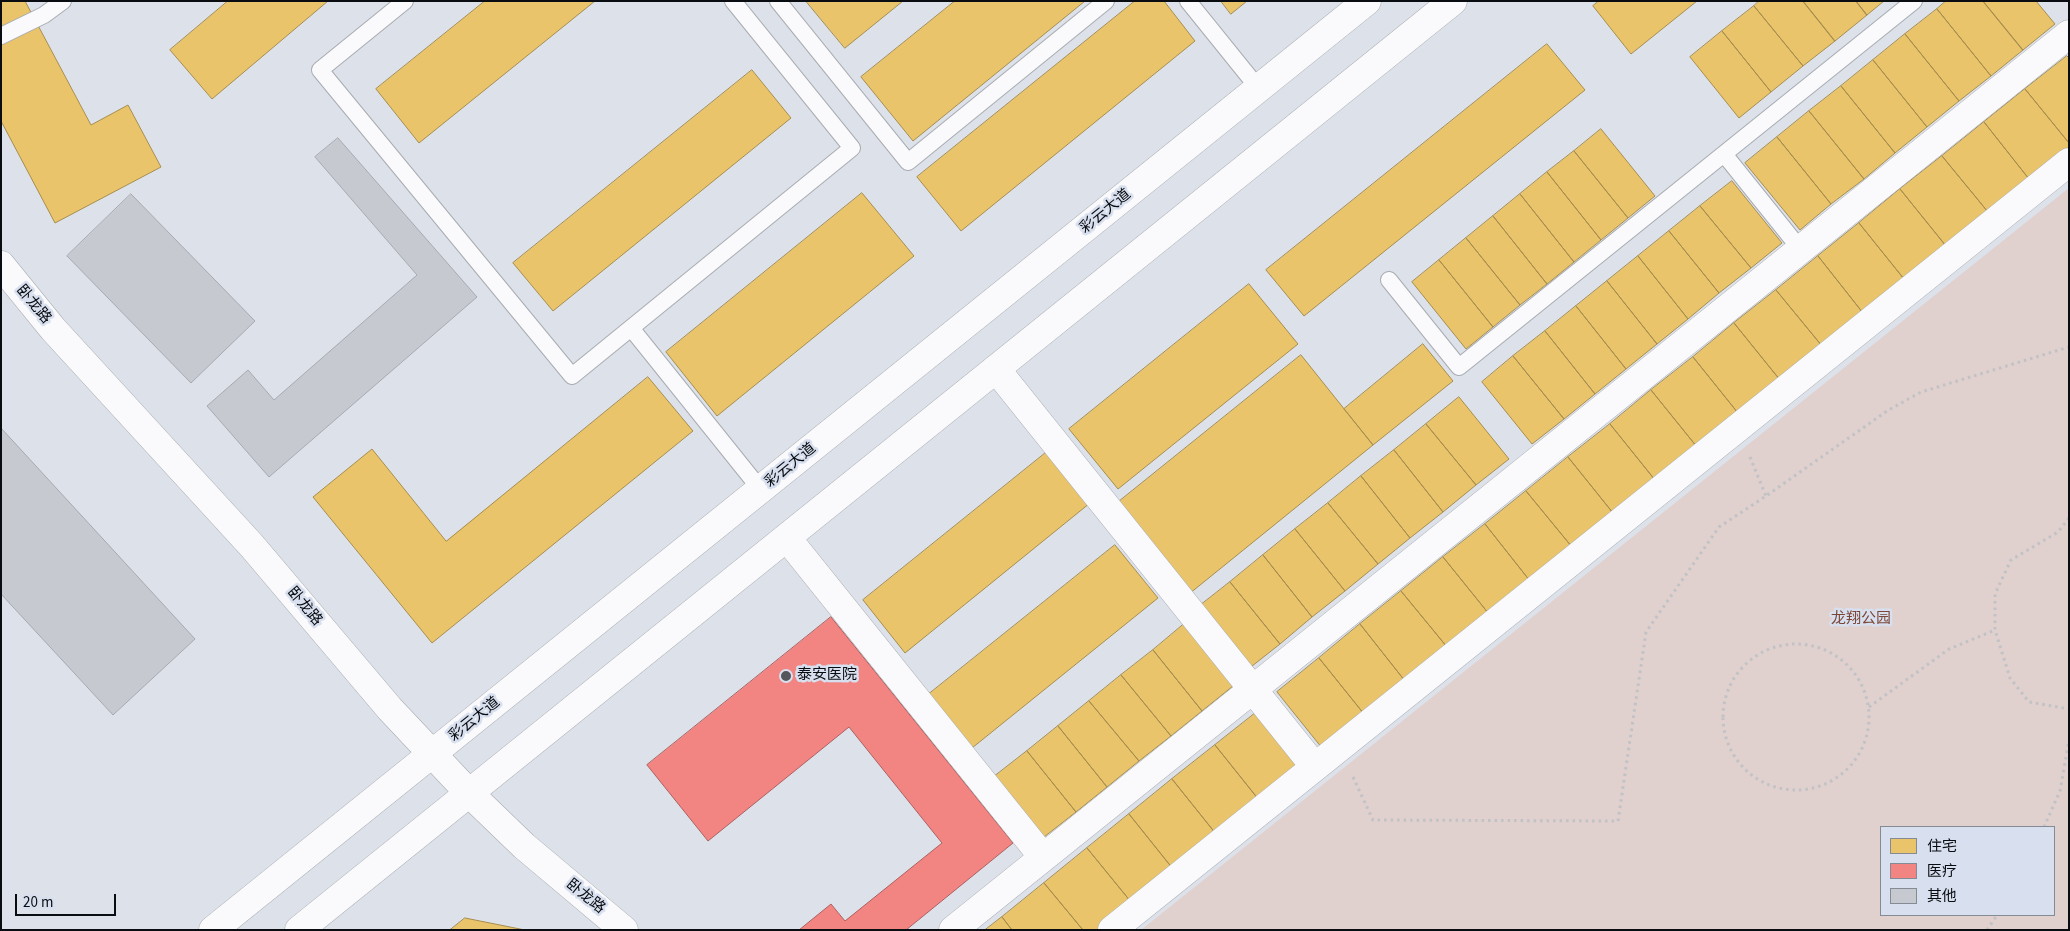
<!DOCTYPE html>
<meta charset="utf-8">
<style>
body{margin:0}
#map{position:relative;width:2070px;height:931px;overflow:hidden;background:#dde1e9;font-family:"Source Sans 3","Noto Sans SC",sans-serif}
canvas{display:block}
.frame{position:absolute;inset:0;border:2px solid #090c10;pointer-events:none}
.legend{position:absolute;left:1880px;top:826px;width:175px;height:90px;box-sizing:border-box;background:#d8dfee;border:1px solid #858b95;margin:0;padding:6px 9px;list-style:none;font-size:15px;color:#090c10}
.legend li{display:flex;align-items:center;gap:10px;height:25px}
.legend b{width:25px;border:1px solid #858b95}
.scale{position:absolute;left:15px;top:894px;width:101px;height:22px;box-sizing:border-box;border:2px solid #090c10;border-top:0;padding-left:6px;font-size:15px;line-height:18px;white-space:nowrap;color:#090c10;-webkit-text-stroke:4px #d8dfee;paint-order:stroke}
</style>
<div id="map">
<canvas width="2070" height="931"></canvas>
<div class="frame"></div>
<ul class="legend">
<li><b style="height:14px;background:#e9c46a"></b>住宅</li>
<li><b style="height:14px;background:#f28482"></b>医疗</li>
<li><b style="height:14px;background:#c6c9cf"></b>其他</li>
</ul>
<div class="scale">20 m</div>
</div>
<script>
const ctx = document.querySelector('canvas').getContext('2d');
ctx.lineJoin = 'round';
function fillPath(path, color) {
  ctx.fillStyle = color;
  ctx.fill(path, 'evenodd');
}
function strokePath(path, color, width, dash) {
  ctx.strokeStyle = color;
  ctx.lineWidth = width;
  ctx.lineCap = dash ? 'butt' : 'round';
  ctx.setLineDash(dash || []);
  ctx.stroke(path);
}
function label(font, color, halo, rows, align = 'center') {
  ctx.font = font + ' "Source Sans 3","Noto Sans SC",sans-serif';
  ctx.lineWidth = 5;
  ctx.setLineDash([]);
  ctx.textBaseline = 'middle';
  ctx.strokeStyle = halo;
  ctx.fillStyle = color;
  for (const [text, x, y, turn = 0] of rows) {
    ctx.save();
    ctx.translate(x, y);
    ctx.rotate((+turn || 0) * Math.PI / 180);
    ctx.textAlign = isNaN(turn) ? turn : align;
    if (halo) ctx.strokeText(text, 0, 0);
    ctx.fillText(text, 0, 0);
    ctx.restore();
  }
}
fillPath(new Path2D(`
 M2069,188V930H1141ZM1881,827H2054V915H1881Z`), '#e0d0ce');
const homes = new Path2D(`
 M1,1H25L91,125L128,105L161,167L55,223L1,121Z
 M228,1H328L212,99L170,50Z
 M485,1H595L419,143L376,89Z
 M806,1H903L845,48Z
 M955,1H1085L913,141L861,77Z
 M1135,1H1164L1195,41L961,231L917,177Z
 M1221,1H1247L1231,14Z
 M1599,1H1697L1631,54L1593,6Z
 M1759,1H1803L1835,41L1803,66L1754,6Z
 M1803,1H1856L1867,15L1835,41Z
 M1856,1H1884L1867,15Z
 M1946,1H1983L2023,50L1991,76L1937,9Z
 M1983,1H2036L2055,24L2023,50Z
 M1754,6L1803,66L1771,92L1722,31Z
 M1937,9L1991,76L1959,101L1905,34Z
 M1722,31L1771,92L1739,118L1690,57Z
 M1905,34L1959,101L1927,127L1873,60Z
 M1547,44L1585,90L1304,316L1266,270Z
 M2067,56L2069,58V143L2025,89Z
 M1873,60L1927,127L1895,153L1841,86Z
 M752,70L791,118L553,311L513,263Z
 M1841,86L1895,153L1864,179L1809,111Z
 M2025,89L2069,143V147L2029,179L1984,122Z
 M1809,111L1864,179L1831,204L1777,137Z
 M1984,122L2029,179L1988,212L1942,156Z
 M1601,129L1655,196L1628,218L1574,151Z
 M1777,137L1831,204L1800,230L1745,163Z
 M1574,151L1628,218L1601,240L1547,172Z
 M1942,156L1988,212L1946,246L1900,189Z
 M1547,172L1601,240L1574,262L1520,194Z
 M1732,181L1782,243L1751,268L1700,206Z
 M1900,189L1946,246L1904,279L1859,223Z
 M862,193L914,256L717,416L666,352Z
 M1520,194L1574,262L1547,284L1493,216Z
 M1700,206L1751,268L1719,293L1669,231Z
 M1493,216L1547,284L1520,305L1466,238Z
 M1859,223L1904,279L1863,313L1818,256Z
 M1669,231L1719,293L1688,319L1638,256Z
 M1466,238L1520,305L1493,327L1439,260Z
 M1638,256L1688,319L1657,344L1607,281Z
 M1818,256L1863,313L1822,346L1776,290Z
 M1439,260L1493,327L1466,349L1412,282Z
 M1607,281L1657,344L1626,369L1576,306Z
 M1249,284L1298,344L1118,489L1069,429Z
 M1776,290L1822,346L1780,380L1734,323Z
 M1576,306L1626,369L1595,394L1545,331Z
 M1734,323L1780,380L1738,413L1693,357Z
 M1545,331L1595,394L1564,419L1513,356Z
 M1423,344L1453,381L1373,445L1344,409Z
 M1301,355L1373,445L1189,594L1116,504Z
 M1513,356L1564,419L1532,444L1482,382Z
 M1693,357L1738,413L1697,447L1651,390Z
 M648,377L693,431L432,643L313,497L372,449L446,541Z
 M1651,390L1697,447L1655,480L1610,424Z
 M1459,397L1509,459L1476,485L1426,424Z
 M1426,424L1476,485L1443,512L1394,450Z
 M1610,424L1655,480L1613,513L1568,457Z
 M1394,450L1443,512L1410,538L1361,476Z
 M1048,451L1090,503L905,653L863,600Z
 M1568,457L1613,513L1572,547L1526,491Z
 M1361,476L1410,538L1378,564L1328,503Z
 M1526,491L1572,547L1530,581L1485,524Z
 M1328,503L1378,564L1345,591L1295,529Z
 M1485,524L1530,581L1489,614L1443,557Z
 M1295,529L1345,591L1312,617L1263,555Z
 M1115,545L1158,598L972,748L929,694Z
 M1263,555L1312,617L1280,644L1230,582Z
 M1443,557L1489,614L1447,647L1401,591Z
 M1230,582L1280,644L1247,670L1197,608Z
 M1401,591L1447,647L1405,681L1360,624Z
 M1184,624L1233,686L1202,711L1153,650Z
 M1360,624L1405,681L1364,714L1319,658Z
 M1153,650L1202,711L1171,736L1121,675Z
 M1319,658L1364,714L1322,748L1277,692Z
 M1121,675L1171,736L1139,761L1089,701Z
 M1089,701L1139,761L1107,787L1058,726Z
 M1258,711L1301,766L1259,800L1215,745Z
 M1058,726L1107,787L1076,812L1027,751Z
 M1215,745L1259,800L1216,834L1172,779Z
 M1027,751L1076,812L1044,837L995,776Z
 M1172,779L1216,834L1173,869L1129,814Z
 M1129,814L1173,869L1131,902L1087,848Z
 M1087,848L1131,902L1097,930H1083L1044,883Z
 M1044,883L1083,930H1012L1002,917Z
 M1002,917L1012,930H985Z
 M465,918L525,930H450Z`);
fillPath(homes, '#e9c46a');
strokePath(homes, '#a68d4f', 1);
const health = new Path2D(`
 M831,617L1013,843L906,930H799L831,904L845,921L942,843L849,727L708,841L647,765Z`);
fillPath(health, '#f28482');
strokePath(health, '#ac6060', 1);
const building = new Path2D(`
 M338,138L477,297L269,477L207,406L248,370L274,400L417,275L315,157Z
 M131,194L255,321L191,383L67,256Z
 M1,428L195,639L113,715L1,594Z`);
fillPath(building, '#c6c9cf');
strokePath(building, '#a7a9b0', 1);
const service = new Path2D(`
 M405,1L320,70L572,376L852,148L733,1
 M778,1L908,162L1106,1
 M1188,1L1259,89
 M1,36L44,15L63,1
 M1724,154L1801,250
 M1389,280L1459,367L1914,1
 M631,328L761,490`);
const minor = new Path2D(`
 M996,369L1315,767
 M787,538L1043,857
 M953,930L2069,34
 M1112,930L2069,162`);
const tertiary = new Path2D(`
 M1,265L53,329L252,546L390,709L469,793L524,846L624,930`);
const secondary = new Path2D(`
 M213,930L1367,1
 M299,930L1453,1`);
strokePath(service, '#a8acb1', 18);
strokePath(minor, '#a8acb1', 29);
strokePath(tertiary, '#a8acb1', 29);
strokePath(secondary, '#a8acb1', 29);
strokePath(new Path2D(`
 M1750,457L1766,496
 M2069,518L2058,532L2011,560L1995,594V630L2010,678L2029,702L2069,709
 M1723 717a73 73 0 1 1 146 0a73 73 0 1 1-146 0Z
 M1869,707L1949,649L1995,630
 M1353,777L1373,820L1618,821L1646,632L1719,527L1766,496L1887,411L1921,392L2069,347
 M2044,827L2060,791L2069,740
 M1987,930L1997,915`), '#c1c2c5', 3, [2.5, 4]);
strokePath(service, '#fafafc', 16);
strokePath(minor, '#fafafc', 28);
strokePath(tertiary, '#fafafc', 28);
strokePath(secondary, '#fafafc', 28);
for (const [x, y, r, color] of [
 [786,676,6,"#53575c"]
]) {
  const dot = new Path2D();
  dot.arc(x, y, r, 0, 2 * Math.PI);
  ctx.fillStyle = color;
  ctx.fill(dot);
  strokePath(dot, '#d8dfee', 2);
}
label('15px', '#090c10', '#d8dfee', [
 ["彩云大道",1106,212,-39],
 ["卧龙路",33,305,50],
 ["彩云大道",791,466,-39],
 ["卧龙路",304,607,50],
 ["彩云大道",475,720,-39],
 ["卧龙路",585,897,39]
]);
label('15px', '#7c4736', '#d8dfee', [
 ["龙翔公园",1861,620]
]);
label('15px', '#090c10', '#d8dfee', [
 ["泰安医院",797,676]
], 'left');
</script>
